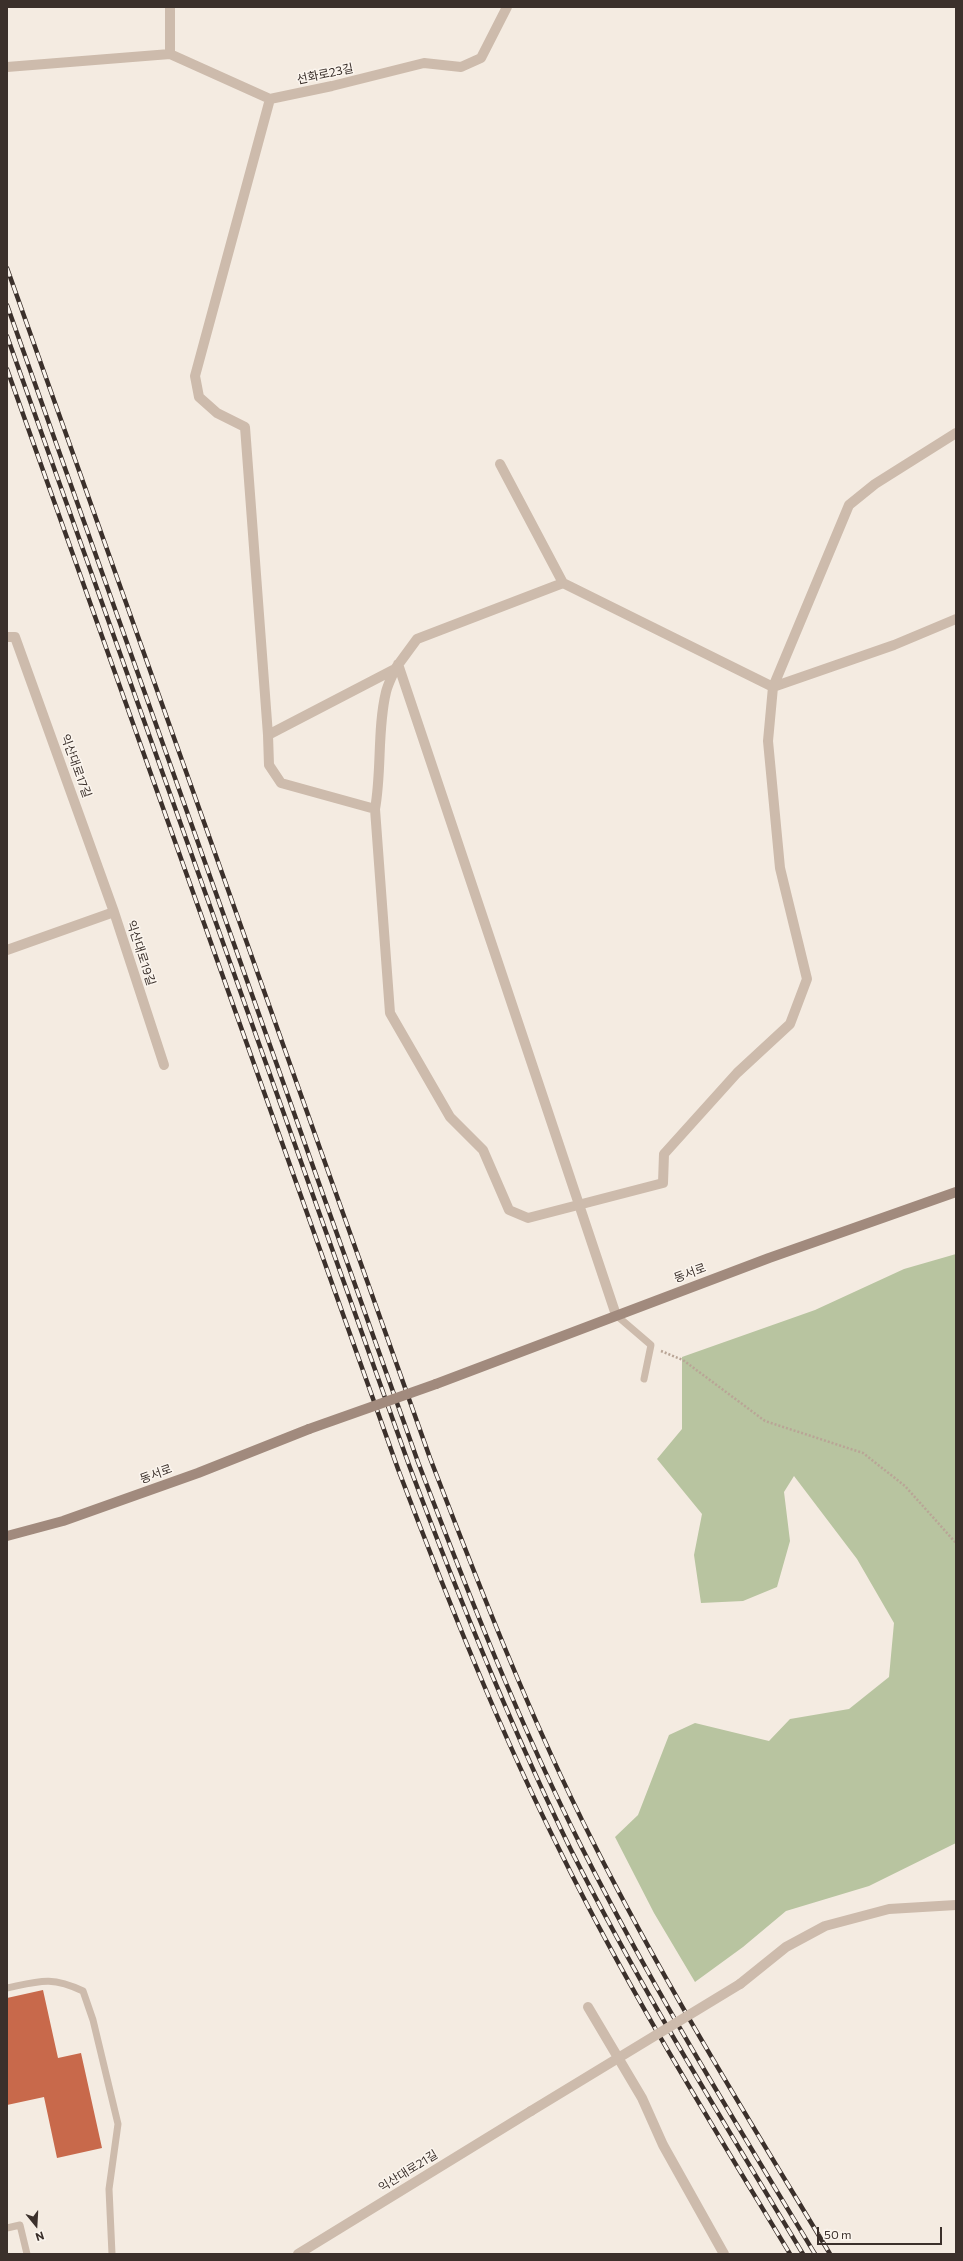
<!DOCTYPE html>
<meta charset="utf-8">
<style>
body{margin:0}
#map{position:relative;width:963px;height:2261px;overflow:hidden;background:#f4ebe1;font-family:Commissioner,sans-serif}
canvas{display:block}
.frame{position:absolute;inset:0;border:8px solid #3b302b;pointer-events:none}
.north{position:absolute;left:16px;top:2205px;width:40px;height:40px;-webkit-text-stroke:3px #fbf5ee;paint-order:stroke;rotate:162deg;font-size:11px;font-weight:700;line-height:16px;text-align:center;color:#3b302b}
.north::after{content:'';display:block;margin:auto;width:14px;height:18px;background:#3b302b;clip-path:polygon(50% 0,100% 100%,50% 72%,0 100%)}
.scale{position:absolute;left:817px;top:2227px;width:125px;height:18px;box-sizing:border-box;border:2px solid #3b302b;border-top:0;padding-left:5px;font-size:12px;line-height:14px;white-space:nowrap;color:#3b302b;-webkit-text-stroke:3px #fbf5ee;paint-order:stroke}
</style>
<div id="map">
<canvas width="963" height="2261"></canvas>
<div class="frame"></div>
<div class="north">N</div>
<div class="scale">50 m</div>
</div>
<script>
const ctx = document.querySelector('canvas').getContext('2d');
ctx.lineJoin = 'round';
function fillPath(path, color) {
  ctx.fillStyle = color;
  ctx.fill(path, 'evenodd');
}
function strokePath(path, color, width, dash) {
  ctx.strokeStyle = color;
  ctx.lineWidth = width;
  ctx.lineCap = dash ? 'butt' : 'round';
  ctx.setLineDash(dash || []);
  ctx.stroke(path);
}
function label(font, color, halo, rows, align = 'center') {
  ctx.font = font + ' Commissioner,"Noto Sans KR",sans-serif';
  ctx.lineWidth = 3;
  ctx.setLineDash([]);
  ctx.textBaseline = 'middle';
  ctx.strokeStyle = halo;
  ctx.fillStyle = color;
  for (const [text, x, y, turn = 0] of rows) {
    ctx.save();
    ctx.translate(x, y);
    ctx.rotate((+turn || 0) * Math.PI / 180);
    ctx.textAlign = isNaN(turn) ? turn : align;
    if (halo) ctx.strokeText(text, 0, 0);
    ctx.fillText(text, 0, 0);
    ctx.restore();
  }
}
fillPath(new Path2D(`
 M956,1254V1843L869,1886L786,1911L743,1947L695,1982L654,1913L615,1837L638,1815L669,1735L695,1723L769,1741L790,1719L849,1709L889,1677L894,1623L857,1559L794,1476L784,1492L790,1541L777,1587L743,1601L701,1603L694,1555L702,1514L657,1459L682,1429V1357L815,1310L904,1269Z`), '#b8c4a0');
fillPath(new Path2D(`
 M43,1990L58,2058L81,2053L102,2148L57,2158L44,2097L7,2105V1998Z`), '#c8694b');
strokePath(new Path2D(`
 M661,1351L683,1360L765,1421L863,1453L905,1486L956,1543`), '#b9a596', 2.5, [2, 2]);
strokePath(new Path2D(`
 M616,1315L651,1345L644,1379
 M7,1988C40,1981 51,1976 83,1991L93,2020L118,2124L109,2189L112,2254
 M7,2228L20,2225L27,2254`), '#cdbbac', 7);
strokePath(new Path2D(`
 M170,7V54L270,99L332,86L424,63L461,67L481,58L507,7
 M7,67L170,54
 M270,99L195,376L199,397L217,413L245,427L268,735L269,765L281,783L375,809L390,1013L450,1117L483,1150L509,1210L528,1218L663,1183L664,1154L737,1073L790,1024L807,979L780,868L768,741L773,687L849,505L875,484L956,433
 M500,464L563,583
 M7,637H15L114,912L164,1065
 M398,664L616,1315
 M268,735L395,669L417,639L563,583L773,687L894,645L956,619
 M375,809C382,770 377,730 386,692C388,684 392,677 395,669
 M7,950L114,912
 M740,1984L786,1947L825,1926L889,1909L956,1905
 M588,2007L642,2098L663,2145L724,2254
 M298,2254L531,2111`), '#cdbbac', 10);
strokePath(new Path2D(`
 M436,1384L769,1258L956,1192
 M7,1536L63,1521L198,1473L309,1429`), '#a18a7d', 10);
const rail = new Path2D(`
 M7,268L430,1458C480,1588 530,1718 593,1842C664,1983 748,2118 830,2254
 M7,305L418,1462C468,1593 519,1723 582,1848C652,1987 734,2120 815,2254
 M7,336L409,1465C458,1596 510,1725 571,1850C641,1989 723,2121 803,2254
 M7,369L398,1469C448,1600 499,1730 562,1855C630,1993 711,2123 790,2254`);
strokePath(rail, '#3b302b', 4.5);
strokePath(rail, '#fbf5ee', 3, [9]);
strokePath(new Path2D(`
 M531,2111L740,1984`), '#cdbbac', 10);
strokePath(new Path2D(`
 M309,1429L436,1384`), '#a18a7d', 10);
label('12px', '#3b302b', '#fbf5ee', [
 ["선화로23길",325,74,-12],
 ["익산대로17길",76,766,70],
 ["익산대로19길",141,953,72],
 ["동서로",690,1273,-20],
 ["동서로",156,1474,-20],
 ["익산대로21길",408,2171,-32]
]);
</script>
